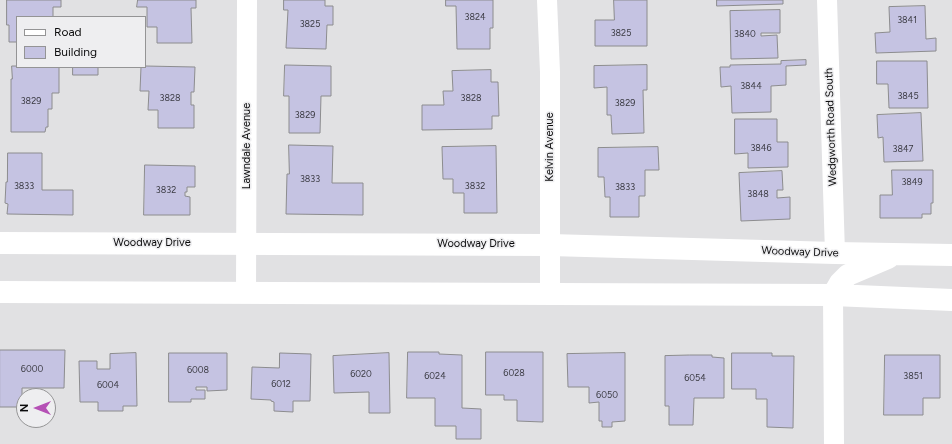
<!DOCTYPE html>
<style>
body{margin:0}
#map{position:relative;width:952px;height:444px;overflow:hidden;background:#e1e1e3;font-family:Figtree,sans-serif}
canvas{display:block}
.legend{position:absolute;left:16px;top:16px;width:130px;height:52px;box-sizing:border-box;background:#eeeef0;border:1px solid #949495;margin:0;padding:5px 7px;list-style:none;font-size:12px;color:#0c0c0d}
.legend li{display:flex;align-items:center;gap:8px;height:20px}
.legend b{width:20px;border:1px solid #949495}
.north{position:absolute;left:16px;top:388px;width:40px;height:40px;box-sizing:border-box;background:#eeeef0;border:1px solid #949495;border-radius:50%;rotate:270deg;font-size:11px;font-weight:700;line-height:16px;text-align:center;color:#0c0c0d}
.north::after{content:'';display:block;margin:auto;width:14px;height:18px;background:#b550b5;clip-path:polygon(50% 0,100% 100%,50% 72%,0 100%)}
</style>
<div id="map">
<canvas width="952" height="444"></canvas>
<ul class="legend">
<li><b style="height:5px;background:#fff"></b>Road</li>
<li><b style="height:11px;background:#c5c3e2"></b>Building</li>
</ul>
<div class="north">N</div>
</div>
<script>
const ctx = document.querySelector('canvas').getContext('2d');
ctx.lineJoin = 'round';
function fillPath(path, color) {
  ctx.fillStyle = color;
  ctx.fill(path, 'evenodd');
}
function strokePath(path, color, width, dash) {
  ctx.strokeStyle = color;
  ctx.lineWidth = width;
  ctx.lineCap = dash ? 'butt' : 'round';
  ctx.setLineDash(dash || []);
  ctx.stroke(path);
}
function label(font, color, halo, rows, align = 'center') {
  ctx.font = font + ' Figtree,sans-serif';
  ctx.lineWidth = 3;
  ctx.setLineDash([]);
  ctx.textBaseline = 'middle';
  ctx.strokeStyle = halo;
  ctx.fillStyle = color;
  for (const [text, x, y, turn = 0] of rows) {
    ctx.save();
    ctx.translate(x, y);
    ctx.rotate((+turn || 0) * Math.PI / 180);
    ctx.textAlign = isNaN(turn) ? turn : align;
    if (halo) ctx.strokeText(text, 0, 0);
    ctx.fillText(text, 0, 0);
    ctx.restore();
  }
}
const building = new Path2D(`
 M7,0H61V7H53V17H17V42H9V25H7Z
 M138,0H196V8H191L192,43H157V27H147V7H137Z
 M284,0H325V6H333V25H327L326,49L286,48L288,10H284Z
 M446,0H493V28H490V49H457L456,6H446Z
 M614,0H647V46H595V20H614Z
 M717,0H783V4L717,6Z
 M925,6L926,39L936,38V51L876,53L875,33L890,32L889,7Z
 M780,10V33H761V36L777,35L778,58L731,59L730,11Z
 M806,60V65L786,66V85L771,86V112L732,113L731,86L721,87L720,67H730V65L781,64V61Z
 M877,61H927L928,108H889L888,84H877Z
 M285,65L331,66V96H321L320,133H289V96H284Z
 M647,65V90H643L644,133L612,134L611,115H607V87L594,88V66Z
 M12,66H17V67H59V93H52V109H48V127H46L45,132H11V79H12Z
 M145,66L195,67L194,92H191V105H194V128H158V110H148L149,91H140L141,67H145Z
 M73,67H98V75H73Z
 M491,70V82H498L499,116H492V129L422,130V105H444L443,91H453L452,71Z
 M921,113L923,161L884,162L883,137L878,138L877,115Z
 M735,119H777V142H788V167L748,168V153L735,154Z
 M289,145L333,146L332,183H363V215L286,214L287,174H289Z
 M496,146L497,213H464V193H453V179H443L442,147Z
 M658,147L659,170H645V196H639V217H610V197H605L604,177H598V148Z
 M8,153H42V190H73V215L7,214L8,204L5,203L6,182H7Z
 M145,165L195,166V187H187V192H185V196L190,197V215H144Z
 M892,170H933V203H931V214H922V218H880V195H892Z
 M782,171L783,190H777V198L790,197V219L741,221L739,173Z
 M0,350H65L64,388H22V407H0Z
 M408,352H439V354L462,355V408L481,409V439H456V426H435V398H407Z
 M486,352H543V422L517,421V400H504V395H486Z
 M136,353L137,406H123V411H98V402H80L79,361H97V369H110V354Z
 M169,353H227V390L207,391V387H196V390H205V399H191V402H169Z
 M280,353L311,354L310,401H293V412L274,411V402L271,401V400L251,399L252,367L279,368Z
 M389,353L390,413H369V392L334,393L333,356Z
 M625,353V421L612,422V427H602V421H599V402L589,403V387H568L567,354Z
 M732,353H772V356H794L793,428L767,427V399H756V389H732Z
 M690,355H712V357L724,358V398H694L693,425H669V406H665V356Z
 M885,355H940V398H923V415H884Z`);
fillPath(building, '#c5c3e2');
strokePath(building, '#8c8c8e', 1);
strokePath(new Path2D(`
 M547,0L550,72V294
 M827,0L835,253
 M246,293L247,0
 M833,295L834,444`), '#fff', 20);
strokePath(new Path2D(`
 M0,243L550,245L835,253L952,255
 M0,292L833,295L952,300
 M833,295L840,283L848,275L888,258`), '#fff', 22);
label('9px', '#3a3a42', null, [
 ["3824",475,17],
 ["3841",907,20],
 ["3825",310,24],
 ["3825",621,33],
 ["3840",745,34],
 ["3844",751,86],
 ["3845",908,96],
 ["3828",170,98],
 ["3828",471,98],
 ["3829",31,101],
 ["3829",625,103],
 ["3829",305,115],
 ["3846",761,148],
 ["3847",903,149],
 ["3833",310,179],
 ["3849",912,182],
 ["3833",24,186],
 ["3832",475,186],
 ["3833",625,187],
 ["3832",166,190],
 ["3848",758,194],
 ["6000",32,369],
 ["6008",198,370],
 ["6028",514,373],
 ["6020",361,374],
 ["6024",435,376],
 ["3851",913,376],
 ["6054",695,378],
 ["6012",281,384],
 ["6004",108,385],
 ["6050",607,395]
]);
label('11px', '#0c0c0d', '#eeeef0', [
 ["Wedgworth Road South",831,127,-92],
 ["Lawndale Avenue",247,146,-90],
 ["Kelvin Avenue",550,147,-90],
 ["Woodway Drive",152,243],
 ["Woodway Drive",476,244],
 ["Woodway Drive",800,252,2]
]);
</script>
